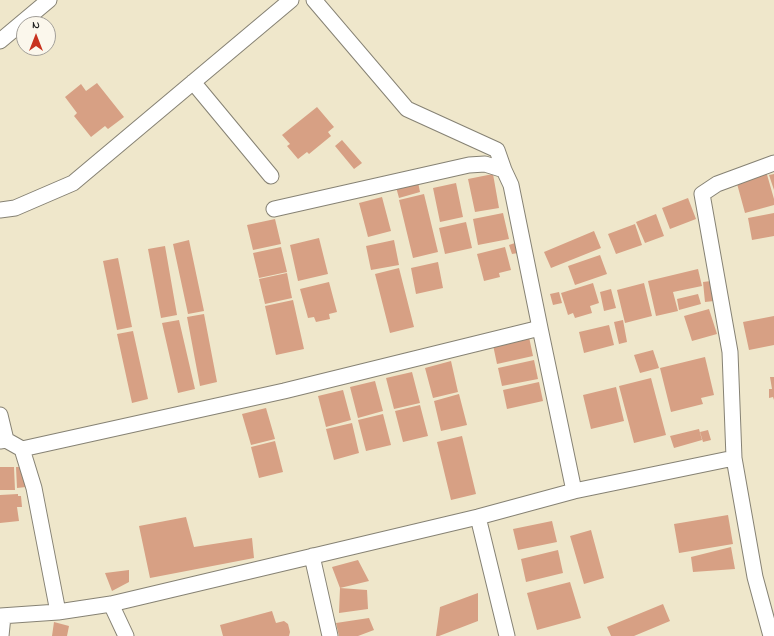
<!DOCTYPE html>
<style>
body{margin:0}
#map{position:relative;width:774px;height:636px;overflow:hidden;background:#efe7cb;font-family:"Indie Flower",sans-serif}
canvas{display:block}
.north{position:absolute;left:16px;top:16px;width:40px;height:40px;box-sizing:border-box;background:#fbf7ec;border:1px solid #a29f99;border-radius:50%;rotate:0deg;font-size:11px;font-weight:700;line-height:16px;text-align:center;color:#1c1c1c}
.north::after{content:'';display:block;margin:auto;width:14px;height:18px;background:#c8321e;clip-path:polygon(50% 0,100% 100%,50% 72%,0 100%)}
</style>
<div id="map">
<canvas width="774" height="636"></canvas>
<div class="north">N</div>
</div>
<script>
const ctx = document.querySelector('canvas').getContext('2d');
ctx.lineJoin = 'round';
function fillPath(path, color) {
  ctx.fillStyle = color;
  ctx.fill(path, 'evenodd');
}
function strokePath(path, color, width, dash) {
  ctx.strokeStyle = color;
  ctx.lineWidth = width;
  ctx.lineCap = dash ? 'butt' : 'round';
  ctx.setLineDash(dash || []);
  ctx.stroke(path);
}
fillPath(new Path2D(`
 M97,83L124,117L108,129L105,126L91,137L74,116L77,113L65,97L81,84L86,91Z
 M317,107L334,127L328,132L331,136L309,154L307,152L298,159L287,146L290,144L282,135Z
 M342,140L362,163L354,169L335,146Z
 M766,171L774,199V205L745,213L736,180Z
 M493,174L499,208L475,212L468,179Z
 M774,174V190L769,175Z
 M418,182L420,192L399,198L396,187Z
 M456,183L463,217L440,222L433,188Z
 M424,194L438,252L413,258L399,200Z
 M382,197L391,231L368,237L359,203Z
 M688,198L696,219L670,229L662,208Z
 M503,213L509,239L478,245L473,219Z
 M774,213V236L752,240L748,218Z
 M656,214L664,236L645,243L636,222Z
 M275,219L281,244L253,250L247,225Z
 M466,222L472,248L445,254L439,228Z
 M635,224L642,245L616,254L608,234Z
 M594,231L601,248L551,268L544,252Z
 M319,238L328,274L298,281L290,245Z
 M189,240L204,311L188,314L173,244Z
 M394,240L399,265L371,270L366,246Z
 M515,243L518,253L512,254L509,245Z
 M165,246L177,315L161,318L148,249Z
 M281,247L287,272L259,278L253,253Z
 M505,247L511,270L499,273L500,277L484,281L477,254Z
 M600,255L607,274L575,285L568,266Z
 M118,258L132,327L117,330L103,261Z
 M438,262L443,288L416,294L411,268Z
 M399,268L414,327L390,333L375,274Z
 M698,269L702,286L673,292L678,311L656,316L648,281Z
 M287,273L292,298L265,304L259,279Z
 M711,281L714,301L705,302L703,282Z
 M329,282L337,312L329,314L330,319L316,322L314,317L308,318L300,289Z
 M593,283L599,303L590,306L592,313L575,318L573,313L568,315L561,293Z
 M644,283L652,316L625,323L617,290Z
 M611,289L616,308L604,311L600,292Z
 M559,292L562,303L553,305L550,294Z
 M698,294L701,304L679,310L677,299Z
 M293,300L304,349L276,355L265,306Z
 M709,309L717,334L692,341L684,316Z
 M204,314L217,382L200,386L187,317Z
 M774,316V345L749,350L743,322Z
 M179,320L195,389L178,393L162,323Z
 M623,320L627,342L619,344L614,322Z
 M609,325L614,345L584,353L579,332Z
 M133,331L148,399L132,403L117,334Z
 M529,337L533,356L497,364L493,345Z
 M653,350L659,368L640,373L634,355Z
 M705,357L714,395L701,398L703,404L671,412L660,368Z
 M534,360L538,379L502,386L498,368Z
 M451,361L458,392L433,398L425,368Z
 M412,372L420,403L394,409L386,378Z
 M770,377H774V400L773,397L769,398V389H772Z
 M651,378L666,435L634,443L619,386Z
 M375,381L383,411L358,418L350,387Z
 M539,382L543,401L507,409L503,390Z
 M616,387L624,421L591,429L583,395Z
 M343,390L351,420L326,427L318,396Z
 M459,394L467,425L441,431L434,401Z
 M420,405L428,436L403,442L395,411Z
 M266,408L275,439L251,445L242,414Z
 M383,414L391,445L366,451L358,420Z
 M352,423L359,453L334,460L326,429Z
 M699,429L702,440L674,448L670,436Z
 M708,430L711,440L703,442L700,432Z
 M462,436L476,494L451,500L437,442Z
 M275,441L283,472L259,478L251,447Z
 M0,467H14L15,490H0Z
 M16,467H25L26,487L17,488Z
 M18,494V496H21L22,507H17L19,521L0,523V495Z
 M728,515L733,544L679,553L674,524Z
 M186,517L194,547L252,538L254,558L150,578L139,526Z
 M552,521L557,542L518,550L513,529Z
 M591,530L604,578L584,584L570,536Z
 M731,547L735,569L693,572L691,557Z
 M558,550L563,573L526,582L521,559Z
 M358,560L369,581L340,588L332,567Z
 M129,570V582L112,591L105,573Z
 M570,582L581,618L537,630L527,593Z
 M340,588L367,590L368,609L339,613Z
 M478,593V621L439,636H436L440,607Z
 M663,604L670,621L634,636H611L607,627Z
 M272,611L276,623L284,621L288,624L290,632L289,636H223L220,625Z
 M369,618L374,630L358,636H339L336,623Z
 M54,622L69,626L67,636H52Z`), '#d7a084');
const minor = new Path2D(`
 M314,0L407,109L497,150L504,170
 M0,41L49,0
 M193,82L271,176
 M274,209L469,165L485,164L504,170L511,185L540,328
 M0,210L15,208L73,183L291,0
 M0,415L6,440
 M0,441L6,440L22,449L34,488L58,612
 M22,449L284,391L540,328L574,491
 M734,458L730,352L702,194L717,184L774,163
 M478,517L507,636
 M312,556L330,636
 M111,604L126,636
 M0,616L58,612L111,604L478,517L574,491L734,458L755,577L771,636
 M1,636L3,616`);
strokePath(minor, '#868274', 17);
strokePath(minor, '#fff', 15);
</script>
